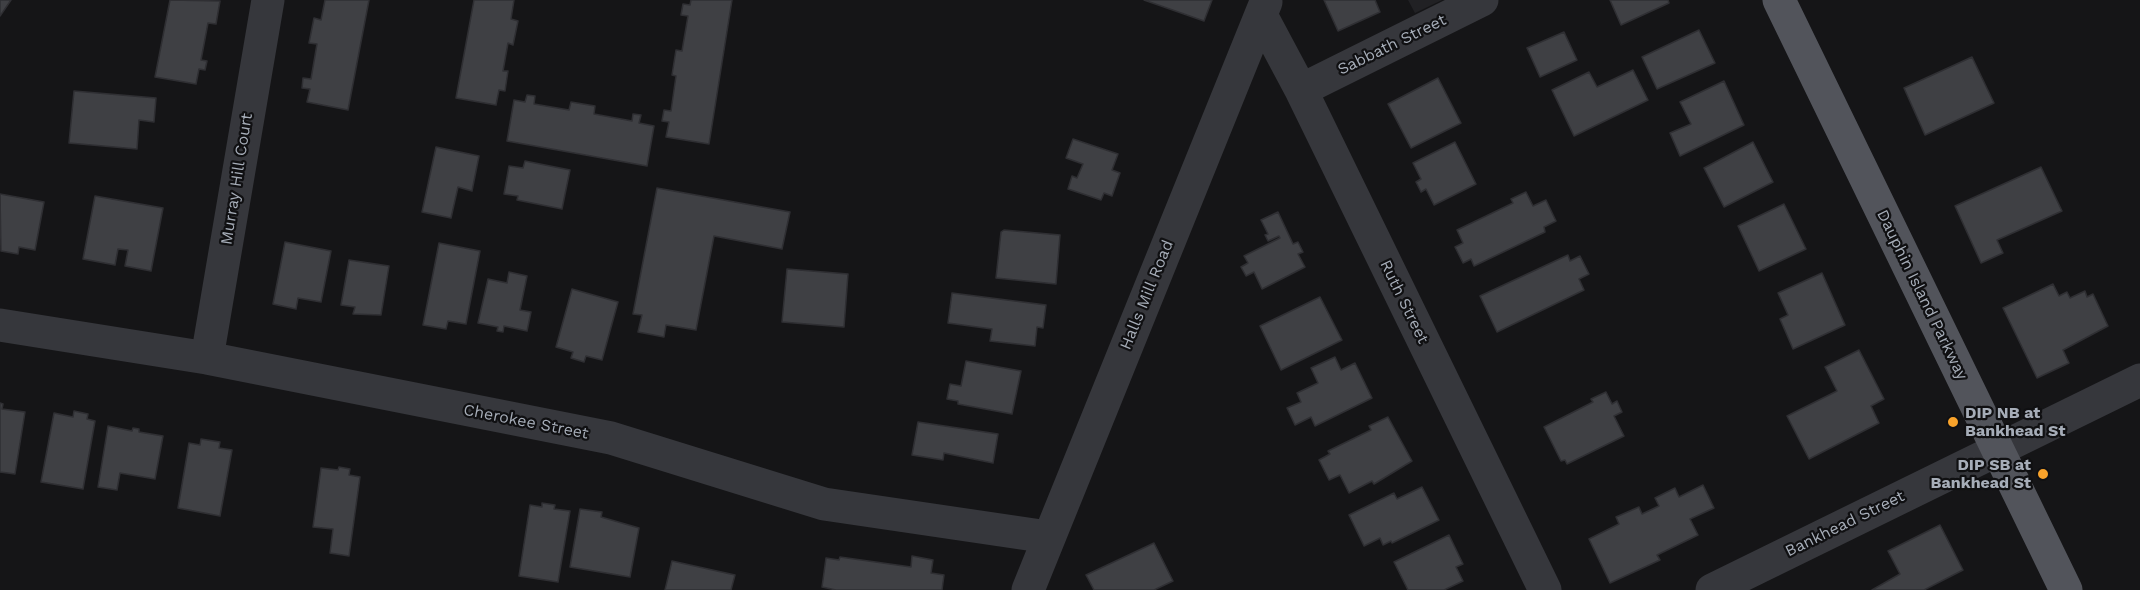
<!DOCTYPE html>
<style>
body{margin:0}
canvas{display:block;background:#151517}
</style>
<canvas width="2140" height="590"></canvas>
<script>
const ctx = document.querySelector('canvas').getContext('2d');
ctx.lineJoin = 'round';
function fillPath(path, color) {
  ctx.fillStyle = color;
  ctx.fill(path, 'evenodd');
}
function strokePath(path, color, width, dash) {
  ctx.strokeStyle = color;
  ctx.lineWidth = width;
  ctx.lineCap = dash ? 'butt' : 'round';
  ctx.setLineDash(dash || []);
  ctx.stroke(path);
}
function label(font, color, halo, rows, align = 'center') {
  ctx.font = font + ' "Work Sans",sans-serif';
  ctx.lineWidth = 4.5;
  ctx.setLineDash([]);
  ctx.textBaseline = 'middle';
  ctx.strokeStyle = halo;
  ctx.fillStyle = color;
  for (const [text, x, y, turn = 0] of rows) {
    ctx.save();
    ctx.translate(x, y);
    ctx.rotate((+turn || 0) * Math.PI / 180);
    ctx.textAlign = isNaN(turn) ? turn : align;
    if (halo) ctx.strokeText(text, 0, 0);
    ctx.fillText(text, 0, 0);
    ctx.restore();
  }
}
fillPath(new Path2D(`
 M1408,0H1442L1415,13Z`), '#212124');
const building = new Path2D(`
 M0,0H11L0,16Z
 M170,0L220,1L216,24L208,23L201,60L207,61L205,70L199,69L196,84L155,77Z
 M325,0H369L348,110L307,102L310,89L302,88L303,78L311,79L317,44L309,43L314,18L321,20Z
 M474,0H514L511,19L518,21L513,45L508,43L503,71H508L505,91L499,90L496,105L456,98Z
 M691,0H732L709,144L666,137L669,122L662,121L664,110L671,111L676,76L672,75L676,50L682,51L688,16L681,15L683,4L690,5Z
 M1144,0H1212L1204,21Z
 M1324,0H1375L1380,12L1338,31Z
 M1610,0H1668L1669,3L1621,25Z
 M1699,30L1715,63L1657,89L1642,57Z
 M1564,32L1577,60L1540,77L1527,48Z
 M1972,57L1994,103L1925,135L1904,88Z
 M1633,70L1648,100L1574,136L1552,90L1589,72L1597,87Z
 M1438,78L1461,123L1411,148L1388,104Z
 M1724,81L1744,125L1680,156L1670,133L1691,124L1680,102Z
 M74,91L156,98L154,122L139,120L137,149L69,143Z
 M527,95L535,96L534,104L569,110L571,102L595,106L594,114L632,121L633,114L641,115L639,123L654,126L647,166L507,141L514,100L525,102Z
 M1073,139L1118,154L1112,170L1120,173L1112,196L1104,193L1101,200L1068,189L1072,176L1077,178L1083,164L1066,158Z
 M1455,142L1476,184L1434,205L1426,189L1421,192L1416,182L1421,179L1413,163Z
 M1753,142L1773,182L1724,207L1704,168Z
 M436,147L479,156L472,191L458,187L451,218L422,212Z
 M525,161L570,170L562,209L517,200L518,196L504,194L509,166L523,168Z
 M2041,167L2062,211L1997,240L2003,253L1981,263L1955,206Z
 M657,188L790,212L782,249L714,236L696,330L666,325L664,337L638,332L642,315L633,314Z
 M1526,192L1533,206L1546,200L1556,221L1544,227L1545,232L1474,266L1471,259L1463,263L1455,247L1463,243L1457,230L1513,203L1511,199Z
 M0,194L44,202L35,250L19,247L18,254L1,251Z
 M95,196L163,208L151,271L125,266L128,250L118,249L115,265L83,259Z
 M1784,204L1806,249L1759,271L1738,226Z
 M1278,212L1293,244L1298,242L1303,252L1298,254L1305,267L1262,289L1254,272L1246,276L1241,267L1248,263L1244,256L1280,238L1279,236L1268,241L1265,235L1268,234L1261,220Z
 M1004,230L1060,235L1056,284L996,278L1001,232Z
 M285,242L331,251L321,302L298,298L296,309L273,304Z
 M439,243L480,251L466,324L448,321L446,329L423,325Z
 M1568,255L1570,261L1580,256L1589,274L1579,279L1584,290L1497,332L1480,296Z
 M349,260L389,266L381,315L353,314L355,307L341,305Z
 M787,269L848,274L844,327L782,322Z
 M509,272L527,276L520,310L531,312L527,331L504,326L503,332L497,331L498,327L478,323L488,279L507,283Z
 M1822,273L1845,325L1793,349L1780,319L1788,315L1778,293Z
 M2053,284L2059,296L2067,292L2070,298L2085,291L2087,297L2093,294L2108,326L2063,350L2069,363L2037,378L2003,308Z
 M572,289L618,302L602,360L586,356L584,362L571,358L573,352L556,347Z
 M952,293L1046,305L1043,328L1037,327L1035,346L990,341L992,329L948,323Z
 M1320,297L1342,340L1281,370L1260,326Z
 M1859,350L1884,399L1871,406L1879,423L1809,459L1787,416L1837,391L1825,367Z
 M1335,357L1341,370L1355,363L1372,398L1315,426L1311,417L1295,425L1287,408L1301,402L1297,393L1318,383L1311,368Z
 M966,361L1021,371L1012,414L958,404V401L947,399L950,384L961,386Z
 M1606,392L1612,404L1617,401L1622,412L1614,416L1624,436L1567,464L1565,460L1561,461L1544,427L1593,402L1591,399Z
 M0,403L3,404L2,409L25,412L15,474L0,472Z
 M74,411L88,414L87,419L95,421L83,489L41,482L54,413L73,417Z
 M1388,417L1412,461L1374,484L1372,481L1349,493L1340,475L1329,480L1319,460L1330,454L1328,451L1371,430L1369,426Z
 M918,422L998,434L993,463L944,453L943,460L912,455Z
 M108,426L132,431L133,428L139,429V432L163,436L155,479L120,473L117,490L98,487Z
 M201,439L220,442L219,448L232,450L220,516L178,508L189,443L200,445Z
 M339,467L350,469L349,475L360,477L349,556L330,553L333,529L313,527L321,468L338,470Z
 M1703,485L1714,508L1690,519L1698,535L1657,555L1660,560L1610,583L1589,539L1619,524L1616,517L1639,507L1642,514L1659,506L1655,498L1675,488L1679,497Z
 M1422,487L1439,520L1392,543L1391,541L1383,545L1380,538L1364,546L1349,515L1394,493L1397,499Z
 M542,503L555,505L554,509L570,511L558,582L519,576L530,505L542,507Z
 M580,509L602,512L601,517L639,528L630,577L570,567Z
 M1940,525L1963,570L1924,590H1872L1900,574L1888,551Z
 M1449,535L1463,564L1456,567L1463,581L1444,590H1408L1394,562Z
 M1154,543L1173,581L1154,590H1094L1086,575Z
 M912,556L933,560L931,573L944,575L942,590H836L822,587L826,558L839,560L840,557L911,567Z
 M672,561L735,575L731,590H665Z`);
fillPath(building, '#3f4044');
strokePath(building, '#2f2f33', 1.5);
strokePath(new Path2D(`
 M1261,15L1301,90L1545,590
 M1301,90L1482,0
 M0,325L207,358L611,438L824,504L1048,537
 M207,358L268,0
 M1028,590L1266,2
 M1712,590L2140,380`), '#36373c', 33);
strokePath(new Path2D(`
 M1779,0L2066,590`), '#52545b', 33);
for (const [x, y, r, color] of [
 [1953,422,6,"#f9a32b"],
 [2043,474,6,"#f9a32b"]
]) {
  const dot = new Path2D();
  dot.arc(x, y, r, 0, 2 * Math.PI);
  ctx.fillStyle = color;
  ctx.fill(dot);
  strokePath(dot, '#101012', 2);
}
label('16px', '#a6adb8', '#101012', [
 ["Sabbath Street",1392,45,-26],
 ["Murray Hill Court",237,179,-81],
 ["Halls Mill Road",1147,295,-68],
 ["Dauphin Island Parkway",1922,295,64],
 ["Ruth Street",1404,302,64],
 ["Cherokee Street",526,422,11],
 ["Bankhead Street",1845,524,-26]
]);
label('bold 16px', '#a6adb8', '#101012', [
 ["DIP NB at",1965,413],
 ["Bankhead St",1965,431],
 ["DIP SB at",2031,465,"right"],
 ["Bankhead St",2031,483,"right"]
], 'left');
</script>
